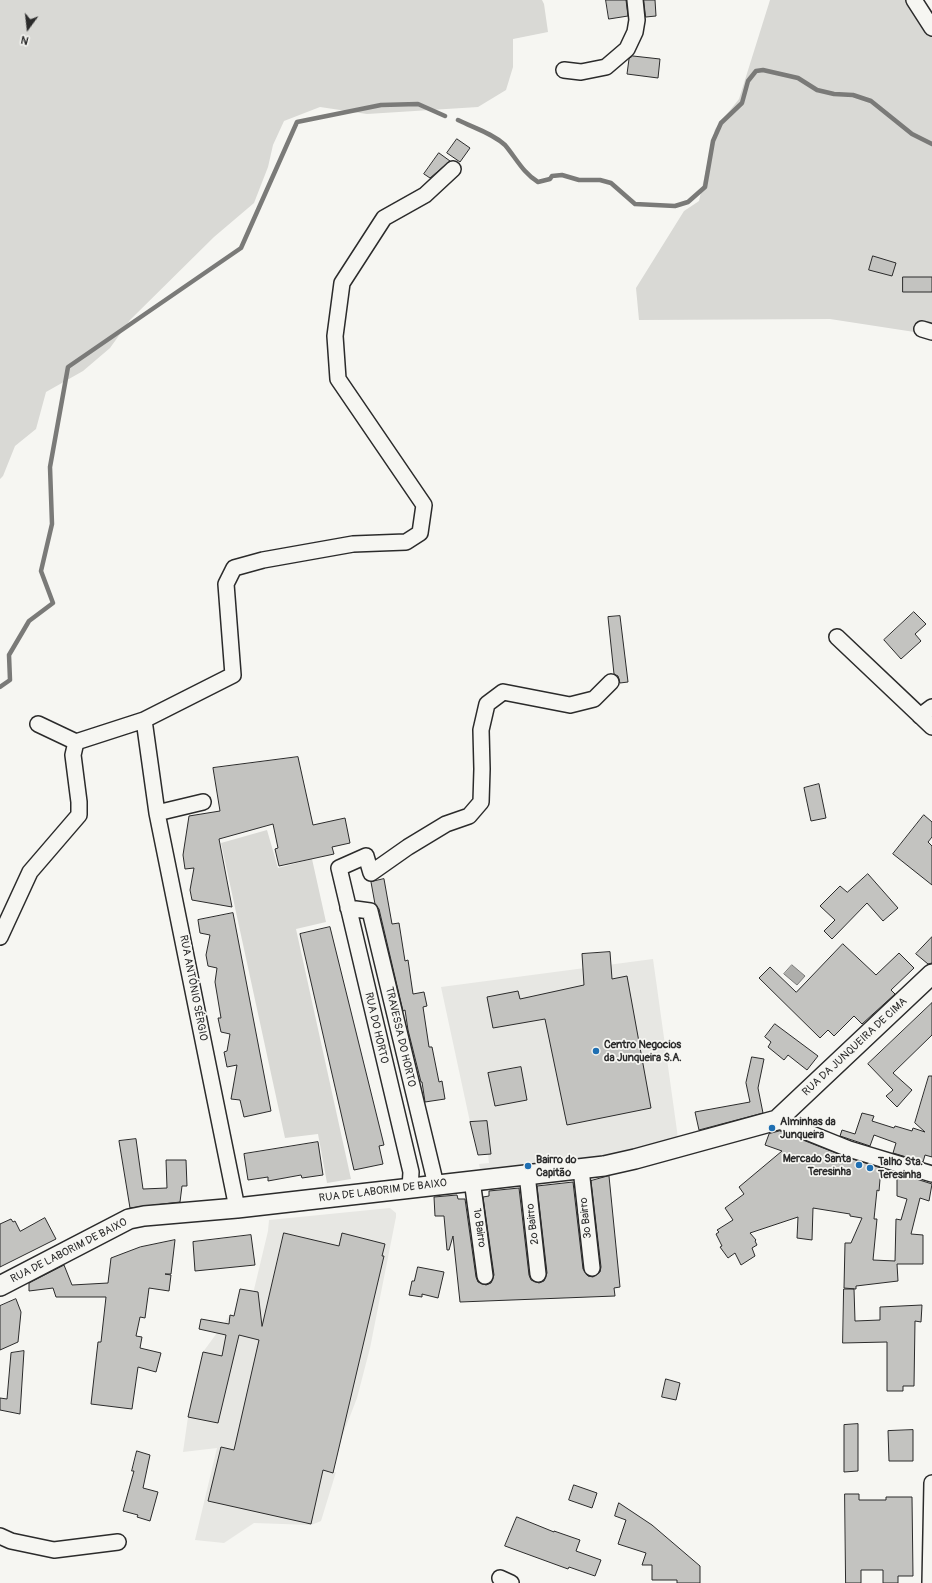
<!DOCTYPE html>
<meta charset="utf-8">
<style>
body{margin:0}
#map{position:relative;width:932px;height:1583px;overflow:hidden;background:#f6f6f2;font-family:Pangolin,sans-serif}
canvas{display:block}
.north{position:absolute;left:8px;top:8px;width:40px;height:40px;-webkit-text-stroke:3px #f6f6f2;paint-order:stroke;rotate:195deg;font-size:11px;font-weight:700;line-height:16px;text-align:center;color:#2b2b2b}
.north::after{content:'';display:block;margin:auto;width:14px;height:18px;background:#2b2b2b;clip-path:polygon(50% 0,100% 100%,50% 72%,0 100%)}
</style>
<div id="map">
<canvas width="932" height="1583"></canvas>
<div class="north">N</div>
</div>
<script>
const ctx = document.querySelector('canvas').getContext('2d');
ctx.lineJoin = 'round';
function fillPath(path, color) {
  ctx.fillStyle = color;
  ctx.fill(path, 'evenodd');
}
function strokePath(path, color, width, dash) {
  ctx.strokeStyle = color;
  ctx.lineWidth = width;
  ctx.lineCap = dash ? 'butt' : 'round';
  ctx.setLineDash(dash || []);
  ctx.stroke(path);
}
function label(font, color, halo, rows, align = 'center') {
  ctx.font = font + ' Pangolin,sans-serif';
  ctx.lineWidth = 3.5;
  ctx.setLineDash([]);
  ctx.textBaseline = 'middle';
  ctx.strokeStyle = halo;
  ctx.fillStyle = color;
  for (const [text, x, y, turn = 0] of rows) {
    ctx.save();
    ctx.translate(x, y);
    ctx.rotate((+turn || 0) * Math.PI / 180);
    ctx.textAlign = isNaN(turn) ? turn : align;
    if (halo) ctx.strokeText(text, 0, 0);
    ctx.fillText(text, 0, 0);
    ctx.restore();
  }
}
fillPath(new Path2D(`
 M653,959L678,1138L611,1155L490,1168V1173L481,1174L479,1164L489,1163L488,1154L470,1122L441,987Z
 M390,1208L396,1213V1217L370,1348L357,1398L340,1442L333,1473L336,1472L321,1521L311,1525L254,1523L224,1543L195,1540L217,1448L183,1452L188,1417L203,1352L230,1315L247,1319L268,1231L269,1220Z`), '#e7e7e3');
fillPath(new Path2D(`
 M0,0H542L544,4L548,32L513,39V67L506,90L478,107L367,114L320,107L284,121L273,145L268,167L254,203L214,237L130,320L110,348L83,371L46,392L36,429L15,446L3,476L0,479Z
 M770,0H910L932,37V328L921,333L830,319L639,320L636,288L684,211L699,201L715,129L739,99Z
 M267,830L278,868L312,859L326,922L296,929L351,1179L327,1183L318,1134L285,1138L221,843Z`), '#d9d9d5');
const water = new Path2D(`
 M792,965L805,976L797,985L784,974Z`);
fillPath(water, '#aeaeab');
strokePath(water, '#7a7a78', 1);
strokePath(new Path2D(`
 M458,120C474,128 492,133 505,145C516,158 523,173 538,182L550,179L552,176L562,175L579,180H600L611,183L635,204L675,206L688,202L705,187L713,141L721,123L742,103L748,81L756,71L763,70L798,78L817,90L834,94L853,95L871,101L912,134L932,144
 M0,687L10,680L9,655L29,621L53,603L41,571L52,524L50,467L68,367L241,248L297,122L381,105L418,104L445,116`), '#7a7a78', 4.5);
const building = new Path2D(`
 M606,0H626L628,16L609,19Z
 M644,0H655L656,16L646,17Z
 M633,56L660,59L658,78L627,74L629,59Z
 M457,139L470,148L460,162L447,153Z
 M439,153L450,161L430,178L424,174Z
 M873,256L896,263L892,276L869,270Z
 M903,277H932V292H903Z
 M914,612L926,624L915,634L921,641L901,659L884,640Z
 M620,616L628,682L620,683L618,676L614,674L608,617Z
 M298,757L313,825L345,818L350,843L332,847L334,854L279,866L275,849L278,848L273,824L219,839L232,907L192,900L190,890L194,868L185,869L183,855L189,816L220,811L213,768Z
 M819,784L826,818L811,821L804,788Z
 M924,815L932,822V837L928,842L932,846V885L893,854Z
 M868,874L898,908L883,921L867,903L832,939L824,931L835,920L820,906L840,886L847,892Z
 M384,879L392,924L399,923L405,961L408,960L413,994L424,992L427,1006L423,1007L429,1047H432L439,1082L442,1081L445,1099L425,1102L422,1082H421L408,1030L405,1010L403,1011L379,909L375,904L371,882Z
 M233,913L271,1111L244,1117L240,1100L231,1099L237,1065L227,1067L224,1052L227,1051L230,1034L221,1032L218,1018H221L215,982L217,968L208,966L206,955L210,935L200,933L198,920Z
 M330,927L384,1145L379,1146L383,1164L354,1170L300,934Z
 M932,937V963L928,964L916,954Z
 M843,944L876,975L899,953L914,968L891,990L895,994L862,1024L854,1016L834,1036L828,1030L820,1038L759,978L770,967L796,992Z
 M610,952L612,979L627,976L651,1108L567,1125L545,1019L493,1028L487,997L518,991L520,999L584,985L582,954Z
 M932,1003V1035L893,1073L912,1090L897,1107L886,1096L893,1090L868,1064Z
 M775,1024L818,1056L807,1070L788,1055L784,1060L768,1047L771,1042L765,1037Z
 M752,1057L764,1059L758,1088L763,1113L699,1130L695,1112L750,1102L746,1083Z
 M521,1067L527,1100L495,1106L488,1073Z
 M929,1076H932V1157L925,1155L923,1162L893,1153L896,1143L874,1135L870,1146L840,1136L842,1130L855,1134L862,1113L874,1116L872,1121L894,1128L895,1126L912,1131L913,1128L925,1132L915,1123Z
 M487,1121L491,1154L478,1155L470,1122Z
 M780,1131L846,1157L881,1168L879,1191L877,1190L874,1219H877L873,1260L895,1261L896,1219L901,1220L907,1199L897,1196V1173H887L888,1170L932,1184L929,1201L920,1198L911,1234L923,1235V1264H897L898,1281L856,1286V1289L844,1288L845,1243H851L862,1218L850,1216V1214L813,1208L812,1240L797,1238L798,1217L750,1233L756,1240L755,1241L757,1245L752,1248L755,1256L741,1265L735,1253L728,1258L720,1247L722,1246L716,1234L719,1232L717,1230L733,1220L725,1208L744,1194L739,1187L782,1151L765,1145L769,1134Z
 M136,1139L143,1189L167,1188L166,1160H186L187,1186H182L180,1202L130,1208L119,1141Z
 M318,1142L323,1175L302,1178L301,1175L268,1181V1177L248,1180L244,1154Z
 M609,1176L620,1287L614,1288L615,1296L460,1302L453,1236L449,1250H447L444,1216H435L434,1197L457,1195L458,1199H465L476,1277L478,1282L486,1285L491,1283L494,1275L483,1197L489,1196V1191L519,1188L529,1275L531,1280L539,1283L544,1281L547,1273L537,1186L573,1182L583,1269L588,1276L593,1277L600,1272L601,1267L591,1181Z
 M45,1218L56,1239L0,1267V1224L11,1219L13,1222L15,1221L20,1231Z
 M284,1233L339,1246L342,1233L385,1244L382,1256H384L333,1473L323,1470L311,1524L208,1501L221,1447L234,1450L259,1340L239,1335L218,1423L188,1417L203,1352L222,1356L226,1335L199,1329L201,1319L229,1324L230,1315L234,1316L240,1289L258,1292L262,1326Z
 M251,1235L255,1265L195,1271L193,1242Z
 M175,1240L171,1274H165L171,1275L169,1291L149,1288L145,1318L140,1317L136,1336L142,1337L140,1348L161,1353L156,1372L138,1367L132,1409L91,1404L98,1342H101L106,1297H56L53,1288L29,1291V1283L64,1265L72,1285L108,1283L111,1258L140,1247Z
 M418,1267L444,1272L438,1298L422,1294V1297L409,1295L412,1281H414Z
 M844,1289H854L855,1321L880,1320V1307L922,1305L921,1322L915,1321L914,1386H903V1391H887V1342L843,1343Z
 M16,1299L21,1312L18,1342L0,1350V1306Z
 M24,1351L20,1414L0,1410V1398L7,1399L11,1353Z
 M666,1379L680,1383L676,1400L662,1397Z
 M858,1424V1471L844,1472V1425Z
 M913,1430V1461H889L888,1431Z
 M137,1451L150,1455L143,1488L158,1492L150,1521L137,1517L138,1515L123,1511L134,1471H132Z
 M574,1485L597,1493L592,1508L569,1500Z
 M845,1494H859V1500H886V1497H912L913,1576H898V1583H883V1570H861V1583H846Z
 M619,1503L652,1525L700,1566V1583H677V1580H652V1565H642L646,1553L618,1544L626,1520L615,1516Z
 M517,1517L554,1532V1531L580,1540L576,1551L601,1560L595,1576L569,1567L568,1569L505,1546Z`);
fillPath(building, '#c3c3c0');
strokePath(building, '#2b2b2b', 1);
const minor = new Path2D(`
 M914,0L932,28
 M564,70L581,72L606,67L627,49L635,32L637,20L635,0
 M922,329L932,332
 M837,637L932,727
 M920,716L932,707
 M38,724L76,742L144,720
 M203,802L157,813L237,1208
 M157,813L144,720L233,675L226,584L234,568L263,560L353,544L406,542L420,533L424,505L338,379L335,336L342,283L384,218L425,195L453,169
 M348,908L370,911L436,1185
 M0,937L30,872L79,815V802L73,755L76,742
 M777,1120L849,1149L932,1174
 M581,1169L592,1268
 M527,1174L538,1274
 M472,1180L485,1276
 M410,1189L411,1172L339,868L366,856L371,873L408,847L446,824L469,816L481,802L482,769L481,730L487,704L503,692L570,705L594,699L611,682
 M0,1536L11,1541L54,1550L118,1542
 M500,1578L511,1583
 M930,1583L932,1483`);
const major = new Path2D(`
 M0,1286L129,1219L144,1216L237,1208L604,1166L635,1159L777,1120L932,974`);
strokePath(minor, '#2b2b2b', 18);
strokePath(major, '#2b2b2b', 22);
strokePath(minor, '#f6f6f2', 15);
strokePath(major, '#f6f6f2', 19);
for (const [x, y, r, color] of [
 [596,1051,4,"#1f6fb2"],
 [772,1128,4,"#1f6fb2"],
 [859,1165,4,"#1f6fb2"],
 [528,1166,4,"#1f6fb2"],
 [870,1168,4,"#1f6fb2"]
]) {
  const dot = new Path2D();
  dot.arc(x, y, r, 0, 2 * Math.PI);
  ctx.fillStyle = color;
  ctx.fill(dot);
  strokePath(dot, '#f6f6f2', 1.5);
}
label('11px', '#2b2b2b', '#f6f6f2', [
 ["RUA ANTÓNIO SÉRGIO",193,988,79],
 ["RUA DO HORTO",376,1028,77],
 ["TRAVESSA DO HORTO",400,1037,77],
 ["RUA DA JUNQUEIRA DE CIMA",855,1047,-43],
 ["RUA DE LABORIM DE BAIXO",383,1191,-7],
 ["3º Bairro",586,1218,-96],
 ["2º Bairro",533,1224,-97],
 ["1º Bairro",479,1228,82],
 ["RUA DE LABORIM DE BAIXO",69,1251,-27]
]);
label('bold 11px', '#2b2b2b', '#f6f6f2', [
 ["Centro Negocios",604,1045],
 ["da Junqueira S.A.",604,1058],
 ["Alminhas da",780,1122],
 ["Junqueira",780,1135],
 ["Mercado Santa",851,1159,"right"],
 ["Teresinha",851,1172,"right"],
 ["Bairro do",536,1160],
 ["Capitão",536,1173],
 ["Talho Stª.",878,1162],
 ["Teresinha",878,1175]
], 'left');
</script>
